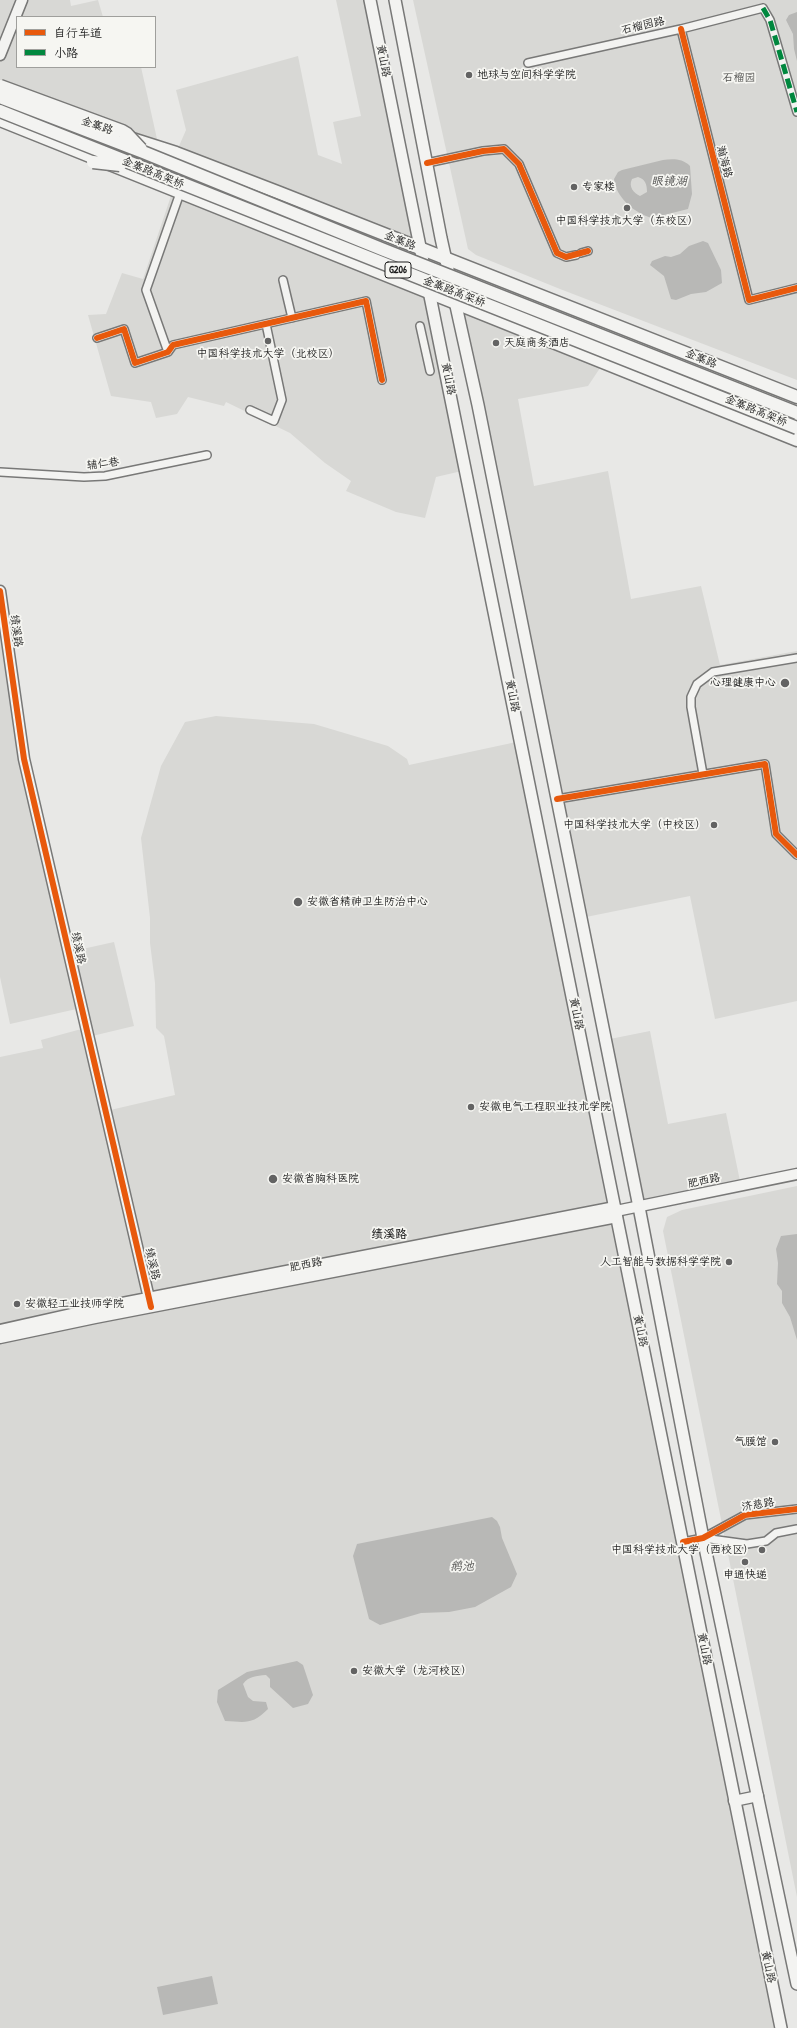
<!DOCTYPE html>
<meta charset="utf-8">
<style>
body{margin:0}
#map{position:relative;width:797px;height:2028px;overflow:hidden;background:#e8e8e6;font-family:"Patrick Hand","LXGW WenKai TC",sans-serif}
canvas{display:block}
.legend{position:absolute;left:16px;top:16px;width:140px;height:52px;box-sizing:border-box;background:#f6f6f2;border:1px solid #9f9f9c;margin:0;padding:5px 7px;list-style:none;font-size:12px;color:#1c1c1c}
.legend li{display:flex;align-items:center;gap:8px;height:20px}
.legend b{width:20px;border:1px solid #9f9f9c}
</style>
<div id="map">
<canvas width="797" height="2028"></canvas>
<ul class="legend">
<li><b style="height:5px;background:#e8590c"></b>自行车道</li>
<li><b style="height:5px;background:#00873e"></b>小路</li>
</ul>
</div>
<script>
const ctx = document.querySelector('canvas').getContext('2d');
ctx.lineJoin = 'round';
function fillPath(path, color) {
  ctx.fillStyle = color;
  ctx.fill(path, 'evenodd');
}
function strokePath(path, color, width, dash) {
  ctx.strokeStyle = color;
  ctx.lineWidth = width;
  ctx.lineCap = dash ? 'butt' : 'round';
  ctx.setLineDash(dash || []);
  ctx.stroke(path);
}
function label(font, color, halo, rows, align = 'center') {
  ctx.font = font + ' "Patrick Hand","LXGW WenKai TC",sans-serif';
  ctx.lineWidth = 3.5;
  ctx.setLineDash([]);
  ctx.textBaseline = 'middle';
  ctx.strokeStyle = halo;
  ctx.fillStyle = color;
  for (const [text, x, y, turn = 0] of rows) {
    ctx.save();
    ctx.translate(x, y);
    ctx.rotate((+turn || 0) * Math.PI / 180);
    ctx.textAlign = isNaN(turn) ? turn : align;
    if (halo) ctx.strokeText(text, 0, 0);
    ctx.fillText(text, 0, 0);
    ctx.restore();
  }
}
fillPath(new Path2D(`
 M0,0H70L71,6L98,0L103,17H17V67H141L159,148L0,91Z
 M336,0H370L420,249L176,153L186,130L176,90L298,56L318,155L342,164L333,122L361,116Z
 M413,0H797V380L560,289L476,255L468,249Z
 M173,190L430,293L466,470L436,477L425,518L396,512L346,491L351,481L325,463L290,433L226,402L224,406L188,397L177,414L156,418L151,402L111,396L88,315L106,314L122,273L143,279Z
 M456,303L604,362L588,386L518,399L534,486L608,471L631,599L701,586L720,665L797,651V1001L715,1019L690,896L581,918Z
 M0,591L24,759L69,952L114,942L134,1026L88,1037L106,1111L175,1095L164,1036L156,1028L155,983L150,943V918L141,838L161,766L185,722L216,716L314,724L388,746L407,759L409,765L521,741L615,1207L0,1330V1057L43,1048L41,1040L85,1028L81,1008L10,1024L0,977Z
 M650,1031L668,1124L726,1113L741,1186L639,1207L605,1040Z
 M797,1186V1897L663,1231L667,1217L682,1210Z
 M617,1217L781,2028H0V1338Z`), '#d8d8d5');
fillPath(new Path2D(`
 M797,12V61L794,49L793,34L786,20L789,15Z
 M663,160C672,159 682,158 690,166L692,194L688,209L652,218C635,214 615,196 614,179L618,172L622,170ZM638,177C645,179 647,184 647,192L640,196C634,193 628,187 632,179Z
 M703,241L708,243L721,270L722,283L706,292L691,294L676,300L671,299L664,276L650,265L652,261L665,256L671,257L680,254L689,246Z
 M797,1234V1340L790,1317L782,1303V1291L777,1284L778,1263L776,1249L781,1236Z
 M492,1517L497,1521L500,1527L502,1538L517,1574L511,1587L475,1607L449,1612L421,1613L380,1625L369,1619L353,1556L357,1544Z
 M297,1661L303,1665L313,1695L308,1704L293,1708L270,1687V1679L266,1675C256,1676 249,1676 243,1684L248,1697L253,1701L266,1702L268,1709C252,1725 246,1722 225,1721L217,1702L218,1690L247,1672Z
 M212,1976L218,2004L163,2015L157,1987Z`), '#b8b8b6');
const street = new Path2D(`
 M763,8L770,20L797,112
 M681,29L749,300L797,288
 M528,63L681,29L763,8
 M427,163L483,151L504,149L519,164L557,253L566,257L576,255
 M581,253L588,251
 M283,280L292,318
 M420,326L430,371
 M97,338L124,329L135,363L168,352L173,345L366,301L382,380
 M168,352L146,290L180,193
 M250,410L274,421L282,400L266,324
 M0,472L84,477L105,476L207,455
 M703,774L691,707V697L697,684L713,672L797,658
 M557,799L765,764L776,834L797,855
 M703,1538L747,1544L766,1541L776,1533L797,1529
 M683,1542L703,1538L745,1515L797,1509`);
const secondary = new Path2D(`
 M0,55L22,0
 M0,591L24,759L151,1307
 M616,1211L797,1174
 M0,1330L112,1305L615,1207
 M0,1338L95,1318L617,1217
 M734,1801L758,1796`);
const primary = new Path2D(`
 M370,0L781,2028
 M395,0L441,238L478,405L639,1207L703,1538L797,1984`);
const highway = new Path2D(`
 M0,120L797,440
 M129,138L176,153L280,193L797,397`);
strokePath(street, '#787877', 10);
strokePath(secondary, '#787877', 13);
strokePath(primary, '#787877', 14);
strokePath(highway, '#787877', 15);
strokePath(street, '#f3f3f1', 7);
strokePath(secondary, '#f3f3f1', 10);
strokePath(primary, '#f3f3f1', 11);
strokePath(highway, '#f3f3f1', 12);
const highwayBridge = new Path2D(`
 M0,86L122,131L127,134L141,149
 M0,97L143,152L384,250L797,413
 M0,111L797,428
 M93,162L120,165`);
strokePath(highwayBridge, '#787877', 15, []);
strokePath(highwayBridge, '#f3f3f1', 12);
strokePath(new Path2D(`
 M763,8L770,20L797,112`), '#00873e', 5, [10, 5]);
strokePath(new Path2D(`
 M681,29L749,300L797,288
 M427,163L483,151L504,149L519,164L557,253L566,257L588,251
 M97,338L124,329L135,363L168,352L173,345L366,301L382,380
 M0,591L24,759L151,1307
 M557,799L765,764L776,834L797,855
 M683,1542L703,1538L745,1515L797,1509`), '#e8590c', 6);
for (const [x, y, r, color] of [
 [469,75,4,"#636363"],
 [574,187,4,"#636363"],
 [627,208,4,"#636363"],
 [268,341,4,"#636363"],
 [496,343,4,"#636363"],
 [785,683,5,"#636363"],
 [714,825,4,"#636363"],
 [298,902,5,"#636363"],
 [471,1107,4,"#636363"],
 [273,1179,5,"#636363"],
 [729,1262,4,"#636363"],
 [17,1304,4,"#636363"],
 [775,1442,4,"#636363"],
 [762,1550,4,"#636363"],
 [745,1562,4,"#636363"],
 [354,1671,4,"#636363"]
]) {
  const dot = new Path2D();
  dot.arc(x, y, r, 0, 2 * Math.PI);
  ctx.fillStyle = color;
  ctx.fill(dot);
  strokePath(dot, '#f6f6f2', 1.5);
}
for (const [x, y, w] of [
 [398,270,26]
]) {
  const box = new Path2D();
  box.roundRect(x - w / 2, y - 8, w, 16, 3);
  ctx.fillStyle = '#f6f6f2';
  ctx.fill(box);
  strokePath(box, '#1c1c1c', 1);
}
label('bold 10px', '#1c1c1c', null, [
 ["G206",398,270]
]);
label('11px', '#1c1c1c', '#f6f6f2', [
 ["石榴园路",643,26,-13],
 ["黄山路",383,61,79],
 ["金寨路",97,126,19],
 ["瀚海路",724,162,75],
 ["金寨路高架桥",153,173,22],
 ["金寨路",400,241,22],
 ["金寨路高架桥",454,292,21],
 ["金寨路",701,359,22],
 ["黄山路",448,379,79],
 ["金寨路高架桥",756,411,22],
 ["辅仁巷",103,464,-7],
 ["绩溪路",16,631,82],
 ["黄山路",512,696,79],
 ["绩溪路",78,948,78],
 ["黄山路",576,1014,79],
 ["肥西路",704,1181,-12],
 ["绩溪路",152,1264,77],
 ["肥西路",306,1265,-11],
 ["黄山路",640,1331,78],
 ["济慈路",758,1505,-9],
 ["黄山路",704,1649,79],
 ["黄山路",768,1967,78]
]);
label('11px', '#1c1c1c', '#f6f6f2', [
 ["地球与空间科学学院",477,75],
 ["专家楼",582,187],
 ["中国科学技术大学（东校区）",627,221,"center"],
 ["天庭商务酒店",504,343],
 ["中国科学技术大学（北校区）",268,354,"center"],
 ["心理健康中心",776,683,"right"],
 ["中国科学技术大学（中校区）",706,825,"right"],
 ["安徽省精神卫生防治中心",307,902],
 ["安徽电气工程职业技术学院",479,1107],
 ["安徽省胸科医院",282,1179],
 ["人工智能与数据科学学院",721,1262,"right"],
 ["安徽轻工业技师学院",25,1304],
 ["气膜馆",767,1442,"right"],
 ["中国科学技术大学（西校区）",754,1550,"right"],
 ["申通快递",745,1575,"center"],
 ["安徽大学（龙河校区）",362,1671]
], 'left');
label('11px', '#51514f', '#f6f6f2', [
 ["石榴园",739,78]
]);
label('italic 12px', '#525251', '#f6f6f2', [
 ["眼镜湖",669,182],
 ["鹅池",462,1567]
]);
label('bold 12px', '#1c1c1c', '#f6f6f2', [
 ["绩溪路",389,1235]
]);
</script>
